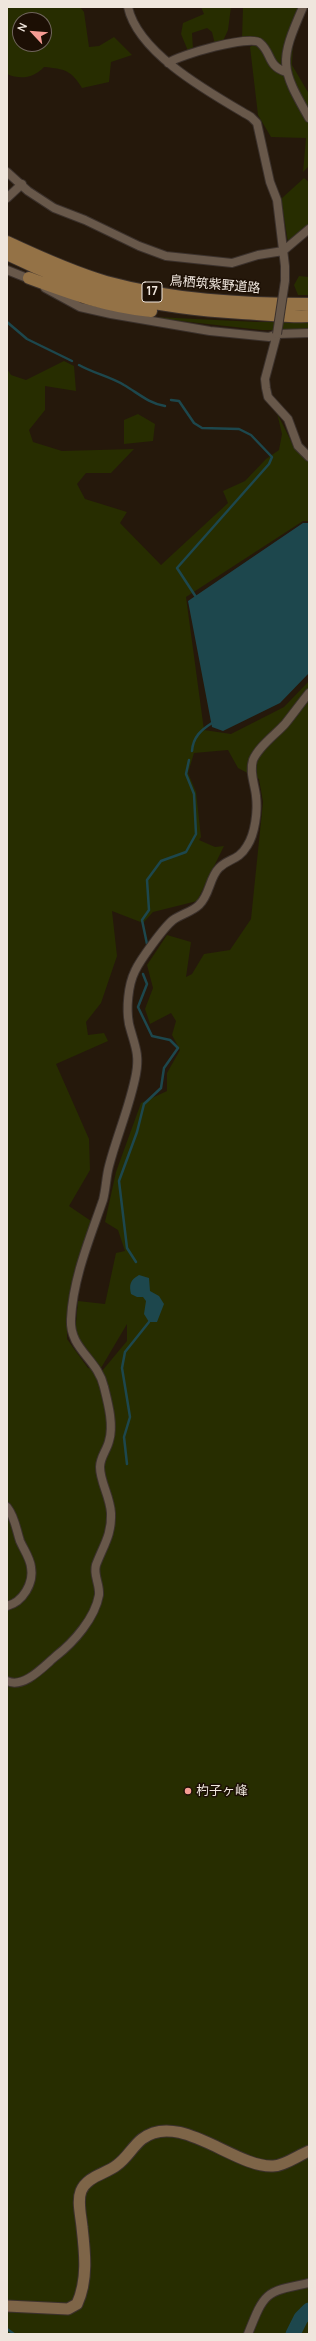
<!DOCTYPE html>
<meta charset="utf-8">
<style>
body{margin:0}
#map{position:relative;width:316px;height:2341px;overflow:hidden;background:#25180b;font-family:Manrope,sans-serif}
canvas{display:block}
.frame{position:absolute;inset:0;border:8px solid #efe6dd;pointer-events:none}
.north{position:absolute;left:12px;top:12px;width:40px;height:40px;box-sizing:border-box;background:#1c0f04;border:1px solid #70655b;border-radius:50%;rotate:296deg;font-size:11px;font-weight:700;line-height:16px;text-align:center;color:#efe6dd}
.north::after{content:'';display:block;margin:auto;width:14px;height:18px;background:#f59c93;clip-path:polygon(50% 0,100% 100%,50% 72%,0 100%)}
</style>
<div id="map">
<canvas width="316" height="2341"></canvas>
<div class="frame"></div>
<div class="north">N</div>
</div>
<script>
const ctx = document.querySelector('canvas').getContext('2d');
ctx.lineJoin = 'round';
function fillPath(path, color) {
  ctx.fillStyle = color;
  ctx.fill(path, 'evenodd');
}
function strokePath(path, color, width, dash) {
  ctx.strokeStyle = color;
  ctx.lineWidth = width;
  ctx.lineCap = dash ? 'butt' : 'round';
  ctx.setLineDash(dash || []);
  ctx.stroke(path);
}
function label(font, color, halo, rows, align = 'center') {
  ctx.font = font + ' Manrope,"Noto Sans JP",sans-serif';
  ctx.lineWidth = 3;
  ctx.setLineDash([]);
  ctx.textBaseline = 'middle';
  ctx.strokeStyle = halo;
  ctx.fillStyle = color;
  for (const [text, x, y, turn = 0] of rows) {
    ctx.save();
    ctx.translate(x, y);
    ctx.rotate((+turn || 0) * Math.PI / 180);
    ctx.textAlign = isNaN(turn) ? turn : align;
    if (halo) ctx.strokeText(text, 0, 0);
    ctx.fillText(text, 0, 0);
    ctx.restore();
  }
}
fillPath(new Path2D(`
 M7,7H80L84,12L89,47L99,46L114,37L132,55L111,62L109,82L82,88C71,70 65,69 44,67C34,78 20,80 7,74ZM20,20H44V44H20Z
 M201,7H231L228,30L223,41L215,44L212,32L207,28L192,33L193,49L188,51L181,34L183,23L204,14Z
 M243,7H307L293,44L292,65L309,94V166L303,172L306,138L271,137L258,115L250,47L262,39L256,37L242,39Z
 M304,178L309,182V226L288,242L281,199Z
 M299,276L309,277V295H298L294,285Z
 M135,316L257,322H309V330H262Z
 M64,361L74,366L76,391L45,386V410L29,430L33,442L62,451L134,449L111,473H86L77,484L85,499L127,512L120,523L161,565L228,503L223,491L245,481L266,459L279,450L282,434L277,413L294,447L309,461V521H303L186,597L204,730L231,734L284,707L309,681V2334H7V369L11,375L26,380ZM228,750L238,768L259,779L263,802L251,919L230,950L204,954L192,974L186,977L191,942L167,935L147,965L153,988L145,1009L150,1024L171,1013L176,1021L172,1035L180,1050L167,1073V1091L141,1103L116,1172L105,1222L118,1230L125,1251L116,1253L105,1304L78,1301L75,1334L101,1368L127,1324V1341L102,1371L88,1368L67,1339V1314L91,1221L69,1206L90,1170L89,1139L56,1064L108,1041L104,1033L88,1035L86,1022L101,1003L117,956L112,911L143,923L153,912L197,901L224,846L215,847L199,840L201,837L196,792L188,773L194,753Z
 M138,414L155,424L153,441L124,444V420Z`), '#272d00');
fillPath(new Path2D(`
 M303,523H309V673L280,703L223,731L212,727L188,601Z
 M139,1275L149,1278L150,1291L159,1296L164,1304L157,1322H149L144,1314L146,1301L143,1297H137L131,1294C129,1285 130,1280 139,1275Z`), '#1d474d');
strokePath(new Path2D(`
 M7,322L27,339L72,361
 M79,365C93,373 111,377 124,385C138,393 148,403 165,406
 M171,400L179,401L194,423L202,428L239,429L251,435L272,457L269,464L177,568L196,597
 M192,751C193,737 201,730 212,723
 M147,944L142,920L149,910L147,880L161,861L186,852L196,834L194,794L186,774L189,760
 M136,1262L127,1248L119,1181L137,1132L144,1104L161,1088L164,1068L178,1048L170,1040L152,1036L138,1007L147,984L143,974
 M127,1464L124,1437L130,1417L122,1368L125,1352L149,1322
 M7,2329L14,2334`), '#1d474d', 2.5);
strokePath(new Path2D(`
 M293,2334L301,2318L309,2310`), '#1d474d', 15);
const street = new Path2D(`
 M128,7C138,54 212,94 251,117L257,123L270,182L277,200L285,266V281
 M303,7C279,62 280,67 309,118
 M168,63C179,55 251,34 260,43C272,53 267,66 286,72
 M7,172L28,191L54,208L85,220L139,246L166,256L232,263L258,255L283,251L309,229
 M7,198L22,184
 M7,270L32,280
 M45,288L80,307L111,314L210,331L269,337L277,334L309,333
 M277,334L265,379L266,388L268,397L288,419L298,446L309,457
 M7,1507C15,1517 16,1529 20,1541C24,1550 30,1558 31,1567C34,1583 23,1602 7,1606
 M7,1681C24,1689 44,1666 56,1656C74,1642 95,1618 99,1595C100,1584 93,1575 96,1565C103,1546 112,1535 111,1513C110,1496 100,1482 100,1467C100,1457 107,1450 109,1441C114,1425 108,1403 104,1387C98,1359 69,1349 71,1319C73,1278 90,1238 103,1200C106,1189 106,1177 109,1166C117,1135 130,1106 136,1074C140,1053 134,1044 129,1024C126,1009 128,985 135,971C140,960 164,927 173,920C181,914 192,912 199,905C210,895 209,878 219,868C229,858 238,861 247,846C255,834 258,811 256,796C255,785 249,772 253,760C259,746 275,735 285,724C293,714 301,703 309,693
 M248,2334C265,2291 265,2292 309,2283`);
const secondary = new Path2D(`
 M7,2306L68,2309L77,2304C88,2280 85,2253 82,2227C81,2216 77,2201 81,2191C87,2176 106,2174 117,2165C127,2158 133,2146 142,2139C179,2110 235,2168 273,2166C284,2166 299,2155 309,2151`);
const primary = new Path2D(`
 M7,242C39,257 72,272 106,282C172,300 241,304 309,304
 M7,254C86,293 154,308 242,313C264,314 287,317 309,316
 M29,278C72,294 105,306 151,311`);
strokePath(street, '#3b312c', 10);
strokePath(secondary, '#3b312c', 13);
strokePath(primary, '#3b312c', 14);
strokePath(street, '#68584a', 8);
strokePath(secondary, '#7e6548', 11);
strokePath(primary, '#947246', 12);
const streetBridge = new Path2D(`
 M277,334L285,281`);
strokePath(streetBridge, '#3b312c', 10, []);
strokePath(streetBridge, '#68584a', 8);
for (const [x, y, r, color] of [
 [188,1791,4,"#f59c93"]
]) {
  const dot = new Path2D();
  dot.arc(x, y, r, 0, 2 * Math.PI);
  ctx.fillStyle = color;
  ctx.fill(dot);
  strokePath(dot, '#1c0f04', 1.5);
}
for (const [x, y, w] of [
 [152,292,20]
]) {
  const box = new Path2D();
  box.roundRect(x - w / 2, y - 10, w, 20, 3);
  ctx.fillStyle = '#1c0f04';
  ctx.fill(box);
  strokePath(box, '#efe6dd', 1);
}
label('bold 12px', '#efe6dd', null, [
 ["17",152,292]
]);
label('13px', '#efe6dd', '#1c0f04', [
 ["鳥栖筑紫野道路",215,285,5]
]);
label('13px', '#efe6dd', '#1c0f04', [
 ["杓子ヶ峰",196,1791]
], 'left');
</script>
